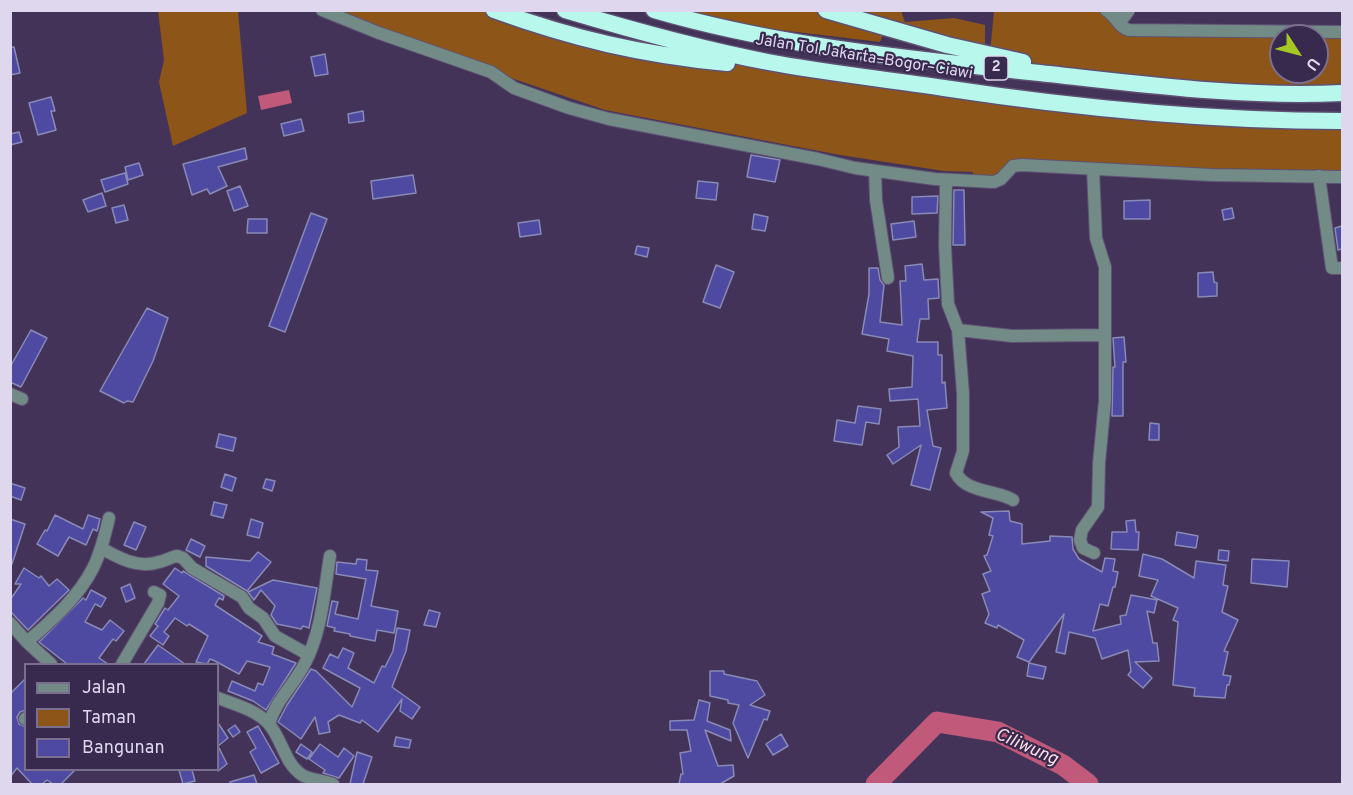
<!DOCTYPE html>
<meta charset="utf-8">
<style>
body{margin:0}
#map{position:relative;width:1353px;height:795px;overflow:hidden;background:#433359;font-family:Overpass,sans-serif}
canvas{display:block}
.frame{position:absolute;inset:0;border:12px solid #dfd7ee;pointer-events:none}
.legend{position:absolute;left:24px;top:663px;width:195px;height:108px;box-sizing:border-box;background:#38294e;border:2px solid #7b6f8e;margin:0;padding:8px 10px;list-style:none;font-size:18px;color:#dfd7ee}
.legend li{display:flex;align-items:center;gap:12px;height:30px}
.legend b{width:30px;border:2px solid #7b6f8e}
.north{position:absolute;left:1269px;top:24px;width:60px;height:60px;box-sizing:border-box;background:#38294e;border:2px solid #7b6f8e;border-radius:50%;rotate:126deg;font-size:16px;font-weight:700;line-height:24px;text-align:center;color:#dfd7ee}
.north::after{content:'';display:block;margin:auto;width:21px;height:27px;background:#a5c823;clip-path:polygon(50% 0,100% 100%,50% 72%,0 100%)}
</style>
<div id="map">
<canvas width="1353" height="795"></canvas>
<div class="frame"></div>
<ul class="legend">
<li><b style="height:8px;background:#728b86"></b>Jalan</li>
<li><b style="height:16px;background:#8e5518"></b>Taman</li>
<li><b style="height:16px;background:#4f4aa1"></b>Bangunan</li>
</ul>
<div class="north">U</div>
</div>
<script>
const ctx = document.querySelector('canvas').getContext('2d');
ctx.lineJoin = 'round';
function fillPath(path, color) {
  ctx.fillStyle = color;
  ctx.fill(path, 'evenodd');
}
function strokePath(path, color, width, dash) {
  ctx.strokeStyle = color;
  ctx.lineWidth = width;
  ctx.lineCap = dash ? 'butt' : 'round';
  ctx.setLineDash(dash || []);
  ctx.stroke(path);
}
function label(font, color, halo, rows, align = 'center') {
  ctx.font = font + ' Overpass,sans-serif';
  ctx.lineWidth = 4.5;
  ctx.setLineDash([]);
  ctx.textBaseline = 'middle';
  ctx.strokeStyle = halo;
  ctx.fillStyle = color;
  for (const [text, x, y, turn = 0] of rows) {
    ctx.save();
    ctx.translate(x, y);
    ctx.rotate((+turn || 0) * Math.PI / 180);
    ctx.textAlign = isNaN(turn) ? turn : align;
    if (halo) ctx.strokeText(text, 0, 0);
    ctx.fillText(text, 0, 0);
    ctx.restore();
  }
}
fillPath(new Path2D(`
 M158,11H238L247,113L173,146L159,82L164,60Z
 M322,11H494L576,38L945,88L1342,121V177L1022,165L1004,176L970,182L973,172L944,171L840,155L605,110L379,33Z
 M826,11H901L905,22L954,18L985,25V53Z
 M994,11H1106L1122,27L1342,32V93L1068,71L990,53ZM1281,36H1317V72H1281Z`), '#8e5518');
fillPath(new Path2D(`
 M654,11H826L886,28L880,42L680,18Z`), '#8f5411');
fillPath(new Path2D(`
 M289,90L292,103L261,110L258,96Z`), '#c0597a');
strokePath(new Path2D(`
 M876,784L937,722L998,732L1063,765L1088,784`), '#c0597a', 21);
const building = new Path2D(`
 M10,47H14L20,73L10,75Z
 M325,54L328,74L315,76L311,57Z
 M51,97L55,111H51L56,130L38,135L29,103Z
 M363,111L364,121L349,123L348,114Z
 M301,119L304,131L284,136L281,124Z
 M19,132L22,142L10,145V134Z
 M245,148L247,159L218,167L227,186L210,194L207,189L192,195L183,164Z
 M751,155L780,160L775,182L747,177Z
 M139,163L143,175L128,180L125,167Z
 M125,173L128,184L105,192L101,180Z
 M413,175L416,193L373,199L371,181Z
 M698,181L718,183L716,200L696,198Z
 M240,186L248,206L234,211L227,191Z
 M954,190H964L965,245H953Z
 M102,193L106,206L88,212L83,200Z
 M938,196L937,213L912,214V197Z
 M1150,200V219H1124V201Z
 M124,205L128,220L116,223L112,208Z
 M1232,208L1234,218L1224,220L1222,210Z
 M311,213L327,219L285,332L269,326Z
 M754,214L768,217L765,231L752,229Z
 M248,219H267V233H247Z
 M539,220L541,234L520,237L518,223Z
 M914,221L916,237L893,240L891,224Z
 M1342,226V249L1338,250L1335,228Z
 M637,246L649,248L647,257L635,254Z
 M922,264L924,280L938,279L939,298L928,299L929,319H920L917,342H938V355H942V383L945,382L947,408L927,410L933,446L941,448L930,490L911,485L921,445L893,464L887,455L899,447L898,427L920,426L918,399L890,401L889,389L912,387L913,356L887,351L889,339L862,334L869,294V268H878L880,280L884,285L880,322L902,325L900,281H906L905,266Z
 M716,265L734,272L720,308L703,302Z
 M1213,272L1214,282L1217,283V296L1198,297V273Z
 M147,308L168,318L153,361L133,402L127,401L124,403L100,391Z
 M31,330L47,338L21,387L10,382V367Z
 M1124,337L1126,362H1123V416H1112L1113,367H1115L1113,338Z
 M858,406L881,409L879,424L866,422L862,445L834,441L837,420L855,423Z
 M1150,423L1159,424V440H1149Z
 M219,434L236,438L233,451L216,447Z
 M225,474L236,478L232,491L221,487Z
 M266,479L275,481L272,491L263,488Z
 M10,483L25,488L21,500L10,496Z
 M214,502L227,505L223,518L211,515Z
 M1009,511L1010,521L1022,524V544L1050,541V536L1072,537L1073,549L1079,559L1102,572L1105,558L1115,559L1113,571L1118,572L1115,587H1113L1108,606L1100,604L1093,631L1121,624L1120,616L1126,615L1131,595L1157,600L1154,613L1147,611L1153,643H1157L1159,661L1135,662L1152,678L1143,688L1128,675L1131,671L1128,650L1102,659L1095,638L1069,632L1065,654L1056,652L1064,614L1029,662L1017,657L1024,640L998,625L997,628L985,623L989,614L982,594L990,591L983,574L991,571L984,556L987,555L993,536L989,535L993,518L981,512Z
 M55,515L83,529L88,515L100,519L97,531L93,529L86,545L69,537L58,556L37,544L45,530L47,531Z
 M10,519L25,524L12,564H10Z
 M251,519L263,523L259,538L247,535Z
 M1135,520L1136,532H1139L1138,550L1111,549L1112,532H1127L1126,521Z
 M134,522L146,527L136,550L124,545Z
 M1177,532L1198,536L1196,548L1175,545Z
 M191,539L205,546L200,557L186,550Z
 M1219,550L1229,551L1228,561L1218,560Z
 M258,552L271,562L247,591L206,566V557L250,561Z
 M1143,554L1162,559L1194,578L1196,561L1226,565L1223,585L1228,586L1222,612L1238,620L1224,651L1228,652L1223,675L1231,676L1229,685H1227L1225,698L1194,696L1195,688L1173,685L1178,622L1173,620L1178,608L1151,596L1158,580L1139,576Z
 M357,559L367,560L366,570L378,571L371,606L398,611L394,633L377,630L375,641L350,636V634L334,631L335,628L327,626L332,601L338,602L335,614L358,619L366,579L336,574L337,562L356,564Z
 M1252,559L1289,561L1287,587L1251,583Z
 M24,568L39,578L41,576L49,586L57,579L69,590L28,630L10,611V600L21,584H15Z
 M175,568L182,573L183,571L224,596L223,600L219,598L215,605L262,636L258,642L274,647L272,654L296,663L266,710L253,701L228,691L232,681L255,691L258,683L263,685L270,667L247,661L239,674L215,661L210,659L207,664L196,662L208,636L189,624L187,626L175,618L164,632L169,636L163,645L150,636L158,626L155,624L165,608L168,610L179,596L163,584Z
 M273,580L317,588L309,628L303,626L301,629L277,624L271,615L275,606L261,590L254,600L248,592Z
 M130,584L135,598L126,602L121,588Z
 M91,590L106,598L101,607L95,604L85,622L102,630L110,620L124,631L116,641L113,639L99,658L108,664H67L39,642L83,598L86,600Z
 M429,610L440,613L436,627L424,625Z
 M397,628L410,630L406,651L392,687L420,707L412,719L400,711L402,699L378,732L362,720L360,723L339,715L328,722L330,732L319,734L315,717L301,739L278,722L287,705L311,669L316,671L352,707L360,688L323,668L330,654L338,658L343,648L354,653L348,668L374,683L382,666L385,667L393,651Z
 M158,645L185,664H144Z
 M1029,663L1046,667L1043,679L1027,676Z
 M710,671H724V674L757,681L765,695L750,705L770,711L767,720L764,719L748,758L733,723L739,705L728,703V700L710,696Z
 M26,678V710L20,712L17,717L19,724L26,727V770H75L61,784H53L47,780L42,784H32L17,768L10,777V694Z
 M699,700L710,703L707,721L730,730L731,741L705,730L718,766L733,765L734,776L720,784H679L681,774H683L680,753L691,751L687,730H670V721L694,720Z
 M218,723L228,738L218,746Z
 M235,725L240,732L233,737L228,730Z
 M258,726L279,763L261,773L250,752L256,748L247,732Z
 M781,734L788,746L773,755L766,744Z
 M396,737L411,740L409,748L394,746Z
 M301,744L312,752L307,759L296,752Z
 M320,744L338,757L344,748L354,756L339,778L323,773L325,770L309,759Z
 M218,746L227,764L218,771Z
 M357,752L372,757L363,784H350Z
 M179,770H192L195,781L183,784Z
 M254,775L257,784H230V782Z`);
fillPath(building, '#4f4aa1');
strokePath(building, '#888ab7', 1.5);
const minor = new Path2D(`
 M322,10L379,33L491,72L514,88L569,108L609,119L818,159L855,168L935,179L994,182L1001,179L1013,166L1022,165L1211,175L1342,177
 M1106,10C1116,16 1119,28 1129,30L1342,32
 M1113,15L1124,17L1129,10
 M1093,169L1096,238L1105,267V400L1099,463L1098,507L1082,530L1080,540L1083,548L1094,553
 M875,171L876,200L888,278
 M1319,176L1332,268H1342
 M946,180L945,246L948,304L958,330L963,393V451L956,473C966,493 997,490 1013,500
 M958,330L1012,336L1104,335
 M10,394L22,399
 M101,548C119,558 138,569 159,562C165,561 171,557 177,556L183,558L192,568L242,597L249,608L263,618L275,636L309,655
 M10,623L27,642L51,664
 M27,642C51,621 78,598 93,568C101,552 105,535 109,518
 M122,664L158,603L160,595L154,592
 M218,698C234,704 256,710 268,723C282,738 284,763 302,775C310,780 323,780 333,784
 M25,719L26,718
 M269,724C276,700 293,686 304,665C322,632 324,592 330,556`);
const highway = new Path2D(`
 M494,10C574,39 643,55 727,63
 M565,10C632,30 700,49 768,62C827,73 885,79 944,88C1076,108 1209,121 1342,121
 M654,10C777,46 904,58 1030,72C1134,83 1238,98 1342,93
 M826,10L947,45L1023,62`);
strokePath(minor, '#5f5174', 14);
strokePath(highway, '#5f5174', 19);
strokePath(minor, '#728b86', 12);
strokePath(highway, '#b8f8ec', 16);
for (const [x, y, w] of [
 [996,68,24]
]) {
  const box = new Path2D();
  box.roundRect(x - w / 2, y - 12, w, 24, 4.5);
  ctx.fillStyle = '#38294e';
  ctx.fill(box);
  strokePath(box, '#dfd7ee', 1.5);
}
label('bold 15px', '#dfd7ee', null, [
 ["2",996,68]
]);
label('16px', '#dfd7ee', '#38294e', [
 ["Jalan Tol Jakarta–Bogor–Ciawi",864,58,9]
]);
label('italic 18px', '#f9dce2', '#38294e', [
 ["Ciliwung",1026,748,24]
]);
</script>
